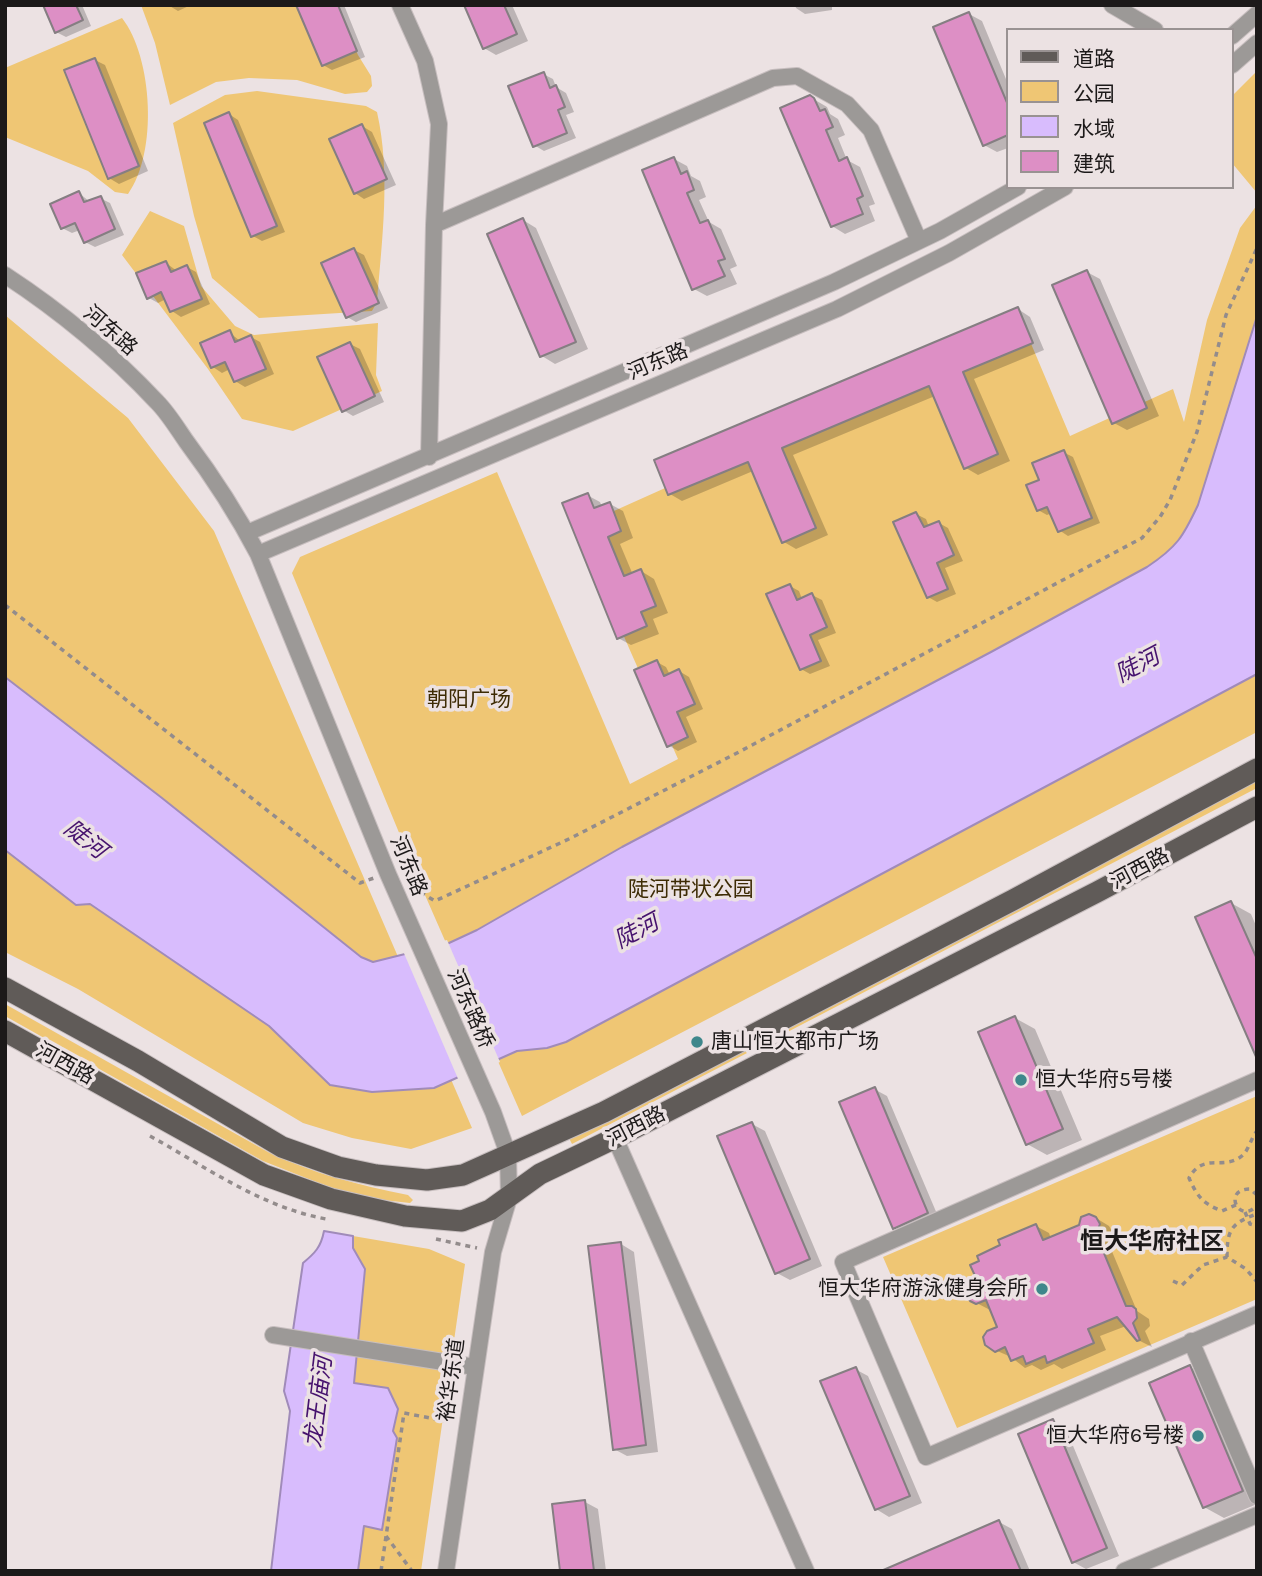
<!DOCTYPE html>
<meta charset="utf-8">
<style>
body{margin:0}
#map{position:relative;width:1262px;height:1576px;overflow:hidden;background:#ece2e3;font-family:Karla,"Noto Sans SC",sans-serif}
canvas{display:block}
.frame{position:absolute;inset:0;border:7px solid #1c1919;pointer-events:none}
.legend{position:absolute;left:1006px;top:28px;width:228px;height:161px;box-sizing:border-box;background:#ece2e3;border:2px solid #999292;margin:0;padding:9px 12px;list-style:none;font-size:21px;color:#1c1919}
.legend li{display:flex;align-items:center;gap:14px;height:35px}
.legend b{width:35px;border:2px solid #999292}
</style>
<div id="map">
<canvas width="1262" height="1576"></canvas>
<div class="frame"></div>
<ul class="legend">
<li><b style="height:9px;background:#605b58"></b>道路</li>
<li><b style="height:19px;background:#efc674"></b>公园</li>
<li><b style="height:19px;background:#d8bcfd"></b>水域</li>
<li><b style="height:19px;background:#dd8fc5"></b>建筑</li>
</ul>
</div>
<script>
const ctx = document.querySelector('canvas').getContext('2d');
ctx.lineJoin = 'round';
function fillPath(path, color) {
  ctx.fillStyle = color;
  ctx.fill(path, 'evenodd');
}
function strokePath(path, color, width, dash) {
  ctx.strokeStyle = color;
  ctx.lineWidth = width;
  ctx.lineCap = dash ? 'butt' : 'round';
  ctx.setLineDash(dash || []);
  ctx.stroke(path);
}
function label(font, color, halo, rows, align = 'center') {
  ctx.font = font + ' Karla,"Noto Sans SC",sans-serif';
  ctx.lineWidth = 7;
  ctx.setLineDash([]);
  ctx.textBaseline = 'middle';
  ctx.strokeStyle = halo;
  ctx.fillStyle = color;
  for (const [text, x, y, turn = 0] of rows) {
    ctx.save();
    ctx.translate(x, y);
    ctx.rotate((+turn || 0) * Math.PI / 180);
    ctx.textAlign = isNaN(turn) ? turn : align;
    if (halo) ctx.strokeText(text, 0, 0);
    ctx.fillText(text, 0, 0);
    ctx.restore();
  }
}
fillPath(new Path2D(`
 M141,5H336L358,55L371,76L372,86L367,92L345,94L297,80L249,78L216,82L170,105L155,43Z
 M122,18C153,58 158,153 128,194L115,192L88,171L5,137V68Z
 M1257,71V193L1232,163V96Z
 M257,91L366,106L377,112C391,174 382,239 377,302L372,311L259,318L212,278L194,216L173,123L225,95Z
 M1257,205V732L522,1116L421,886L292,573L300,557L497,472L630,784L678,759L576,528L1024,327L1070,436L1173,389L1184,422L1207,320L1240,228Z
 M150,211L184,226L201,286L235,326L254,335L378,323L376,375L382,391L293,431L242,419L208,369L122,255Z
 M5,315L128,418L214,531L472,1128L411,1149L352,1138L303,1123L78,989L5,952Z
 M1257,778V788L572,1144L569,1138Z
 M5,1004L268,1152C314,1174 359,1185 408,1195L413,1200L410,1203L365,1198L339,1191L263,1161L5,1016Z
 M1257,1096V1299L957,1428L883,1257Z
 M353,1236L429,1249L465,1264L421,1571H358L364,1526L382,1530L397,1439L393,1431L354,1383L365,1269L353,1248Z`), '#efc674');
const water = new Path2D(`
 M1257,316V674L566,1042L547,1048L517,1051L434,1088L372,1092L330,1085L269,1026L90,904L76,905L5,850V677L162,798L361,957L373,962L449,943L477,930L622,847L991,652L1147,567C1177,547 1183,537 1198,505Z
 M324,1231L353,1236V1248L365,1269L354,1383L388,1388L398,1409L393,1431L397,1438L382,1530L364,1526L358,1571H271L290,1411L284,1391L303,1263C315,1253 321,1247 324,1231Z`);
fillPath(water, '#d8bcfd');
strokePath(water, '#a08bb9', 2);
fillPath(new Path2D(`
 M447,940L500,1062L459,1081L403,951Z`), '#ece2e3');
fillPath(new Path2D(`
 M45,5H82L91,26L66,37L56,32Z
 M168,5H191L178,11Z
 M294,5H344L365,57L332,70L323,65L299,8Z
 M466,5H512L528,41L496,55L484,48Z
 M795,5H832V10L805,14L796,8Z
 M969,14L982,21L1008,84V148L997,152L984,145Z
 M95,60L105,65L148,171L119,184L109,178Z
 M543,74L553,79L556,87L566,93L574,112L566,115L576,138L544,151L534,145Z
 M810,97L827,107L830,114L838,119L845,135L838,138L847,160L860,167L875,204L869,206L875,221L845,234L832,226Z
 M229,114L238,120L285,232L262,241L253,236Z
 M362,126L372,132L396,185L364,199L355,193Z
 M674,159L687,166L691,176L700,181L706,197L699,200L709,222L721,229L737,266L730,269L737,284L707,296L694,289Z
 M79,193L90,202L100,198L110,203L124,235L95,247L85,242L80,230L72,233L62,228Z
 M523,220L536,228L588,349L555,364L542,356Z
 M354,250L364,255L388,308L356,322L347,317Z
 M166,263L177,271L187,267L196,272L210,304L181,317L172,311L166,299L158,303L149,298Z
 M1087,272L1100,279L1159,416L1127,430L1114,423Z
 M1018,309L1030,317L1044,350L974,379L1010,461L978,475L966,468L935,396L793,455L828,535L796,549L784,542L753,471L682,501L670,494Z
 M229,332L240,341L251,337L260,342L274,374L245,387L235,381L230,369L222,373L213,367Z
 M350,344L360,349L384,402L353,416L343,410Z
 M1063,452L1073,457L1100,523L1068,536L1059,530L1052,513L1047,515L1038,510L1041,481Z
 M587,495L600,502L602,507L610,504L623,511L633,538L620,544L633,575L641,571L654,579L668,613L653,619L659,634L631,645L618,638Z
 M916,514L926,519L929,527L939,523L948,528L963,561L945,568L956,594L937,602L928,597Z
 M790,586L799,591L802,599L812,595L822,600L836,633L818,640L830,666L810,674L801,669Z
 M657,662L666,667L670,675L679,671L689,677L703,709L686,717L697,742L678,751L668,745Z
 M1231,903L1251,914L1257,928V1047Z
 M1015,1018L1035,1029L1082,1140L1047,1155L1027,1144Z
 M874,1089L887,1096L940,1221L907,1235L894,1227Z
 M752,1124L765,1131L822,1266L790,1280L777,1273Z
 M1096,1218L1109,1226L1113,1233L1108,1242L1137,1311L1149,1319L1150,1326L1145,1331L1152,1347L1138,1340L1126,1326L1100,1336L1106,1350L1062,1369L1054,1364L1041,1370L1032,1365L1025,1368L1011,1357L995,1350L999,1328L990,1310L971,1300L979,1281L1036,1226L1049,1233L1051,1239Z
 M621,1244L634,1252L658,1452L627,1456L614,1449Z
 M1190,1367L1209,1378L1257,1490V1504L1224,1518L1204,1507Z
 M855,1369L868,1376L922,1503L889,1517L876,1509Z
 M1053,1421L1066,1429L1119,1556L1086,1569L1073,1562Z
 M585,1502L598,1509L606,1571H562Z
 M999,1522L1012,1529L1030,1571H886Z`), '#0003');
const building = new Path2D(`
 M43,5H76L83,20L55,33Z
 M296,5H338L357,51L322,66Z
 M464,5H504L517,34L483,49Z
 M969,12L1008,105V135L983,146L933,27Z
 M95,58L139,166L108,179L64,70Z
 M544,72L550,88L556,85L565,107L558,110L567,133L533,147L508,86Z
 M810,95L814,98L820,111L825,109L833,127L826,130L839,161L847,157L863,196L857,199L863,214L831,227L780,108Z
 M229,112L277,226L251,237L204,123Z
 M362,124L387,179L354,194L329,139Z
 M674,157L681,174L687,171L694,190L687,193L700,223L708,220L725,259L718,261L725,276L692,290L642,170Z
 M79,191L84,202L101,196L115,229L84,243L75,223L61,229L50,204Z
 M523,218L576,342L540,357L487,234Z
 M354,248L379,303L346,318L321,263Z
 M166,261L171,272L187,265L202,299L170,312L161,292L147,299L136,273Z
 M1087,270L1147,408L1112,424L1052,285Z
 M1018,307L1033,343L963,372L998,454L964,469L929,386L782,448L816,528L782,543L748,462L668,495L654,460Z
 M230,330L235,342L251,335L266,369L234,382L225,362L211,368L200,343Z
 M350,342L375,396L342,412L317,357Z
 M1064,450L1092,518L1058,532L1047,507L1037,511L1026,485L1039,480L1032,463Z
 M588,493L594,508L610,502L621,531L608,537L624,576L641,569L656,606L641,612L647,626L617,639L562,503Z
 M916,512L924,527L939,521L954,555L937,563L948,589L927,598L893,522Z
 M790,584L797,600L812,593L827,627L810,635L821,661L800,670L766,594Z
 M657,660L664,676L679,669L695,704L677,712L688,737L667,747L634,670Z
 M1231,901L1257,959V1059L1195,917Z
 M1015,1016L1063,1129L1026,1145L978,1032Z
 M875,1087L928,1213L893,1229L839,1102Z
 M752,1122L810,1259L775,1274L717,1136Z
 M1089,1214L1096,1217L1100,1224L1096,1234L1126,1306H1132L1136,1309L1137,1318L1133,1323L1140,1340L1137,1341L1117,1317L1088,1329L1094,1343L1047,1363L1045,1356L1026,1364L1023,1356L1011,1361L1005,1347L995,1352L985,1345L983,1337L987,1331L997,1327L986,1300L976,1304L970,1301L965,1294L966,1285L977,1280L970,1265L979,1261L977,1256L1000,1245L998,1240L1036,1224L1043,1240L1079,1225L1081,1217Z
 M621,1242L646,1445L613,1450L588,1246Z
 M1190,1365L1243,1491L1203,1508L1149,1383Z
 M856,1367L910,1496L875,1510L820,1381Z
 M1053,1419L1107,1548L1072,1563L1018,1434Z
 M585,1500L594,1571H560L552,1504Z
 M999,1520L1021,1571H881Z`);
fillPath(building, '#dd8fc5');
strokePath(building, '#857e82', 2);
const minor = new Path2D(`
 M400,5L425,61L439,124L434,225L429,457
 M1112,5L1155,30
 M1232,36L1257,14
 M1232,65L1257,43
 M434,225L773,78L797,76L847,104L871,130L919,241
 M5,275C60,311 112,354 157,402C168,413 177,428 186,441C213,477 237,514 258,554L388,874L493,1112L508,1154L509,1198L493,1252L446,1571
 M247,533L834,282L940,231L1018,187
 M258,554L837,309L949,253L1065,187
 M1257,1080L843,1262L926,1457L1257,1314
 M615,1138L806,1571
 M273,1335L475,1367
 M1191,1341L1257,1496
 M1124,1571L1257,1515`);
const major = new Path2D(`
 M5,988L138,1061L282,1147L338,1167L376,1175L427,1180L463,1175L604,1112L1013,900L1257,769
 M5,1031L264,1175L331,1199L405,1216L462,1221L490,1210L540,1174L615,1138L1097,892L1257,807`);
strokePath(minor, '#c7bebf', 18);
strokePath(major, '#c7bebf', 23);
strokePath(new Path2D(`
 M5,605L360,883L374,878
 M412,887L435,901L571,838L737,753L1142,538L1160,517L1170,500L1197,432L1226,315L1257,248
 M150,1136C206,1167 261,1207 326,1219
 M1257,1195L1250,1189C1221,1189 1240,1226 1257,1205
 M1236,1205L1222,1211C1203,1204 1197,1196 1189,1178C1204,1151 1224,1172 1243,1155C1249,1149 1251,1138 1257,1131
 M1245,1212L1250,1224L1257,1226
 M436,1239L477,1248
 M1227,1257C1227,1230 1231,1223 1257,1214
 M1173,1281L1182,1285L1203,1265L1227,1257L1246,1269L1257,1282
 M386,1536L412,1571
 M381,1571L404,1413L451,1422`), '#938c8c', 3.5, [5, 5]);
strokePath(minor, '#9c9997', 16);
strokePath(major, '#605b58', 21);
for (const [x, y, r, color] of [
 [697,1042,7,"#3e878b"],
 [1021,1080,7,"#3e878b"],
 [1042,1289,7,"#3e878b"],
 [1198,1436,7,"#3e878b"]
]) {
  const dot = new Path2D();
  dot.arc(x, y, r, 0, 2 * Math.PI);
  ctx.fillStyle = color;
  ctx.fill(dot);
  strokePath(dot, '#ece2e3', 2.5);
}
label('21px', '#1c1919', '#ece2e3', [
 ["河东路",110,331,41],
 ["河东路",658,362,-23],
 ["河东路",408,866,67],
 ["河西路",1140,869,-28],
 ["河东路桥",470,1009,66],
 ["河西路",65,1064,29],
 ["河西路",636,1127,-27],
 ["裕华东道",452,1380,-82]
]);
label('21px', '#3d2b04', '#ece2e3', [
 ["朝阳广场",469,700],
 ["陡河带状公园",691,890]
]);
label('21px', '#1c1919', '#ece2e3', [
 ["唐山恒大都市广场",711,1042],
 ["恒大华府5号楼",1035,1080],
 ["恒大华府游泳健身会所",1028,1289,"right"],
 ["恒大华府6号楼",1184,1436,"right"]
], 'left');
label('italic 23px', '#46126e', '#ece2e3', [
 ["陡河",1138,666,-28],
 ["陡河",85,840,38],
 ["陡河",637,932,-28],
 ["龙王庙河",319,1402,-83]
]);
label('bold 24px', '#1c1919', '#ece2e3', [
 ["恒大华府社区",1152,1242]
]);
</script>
